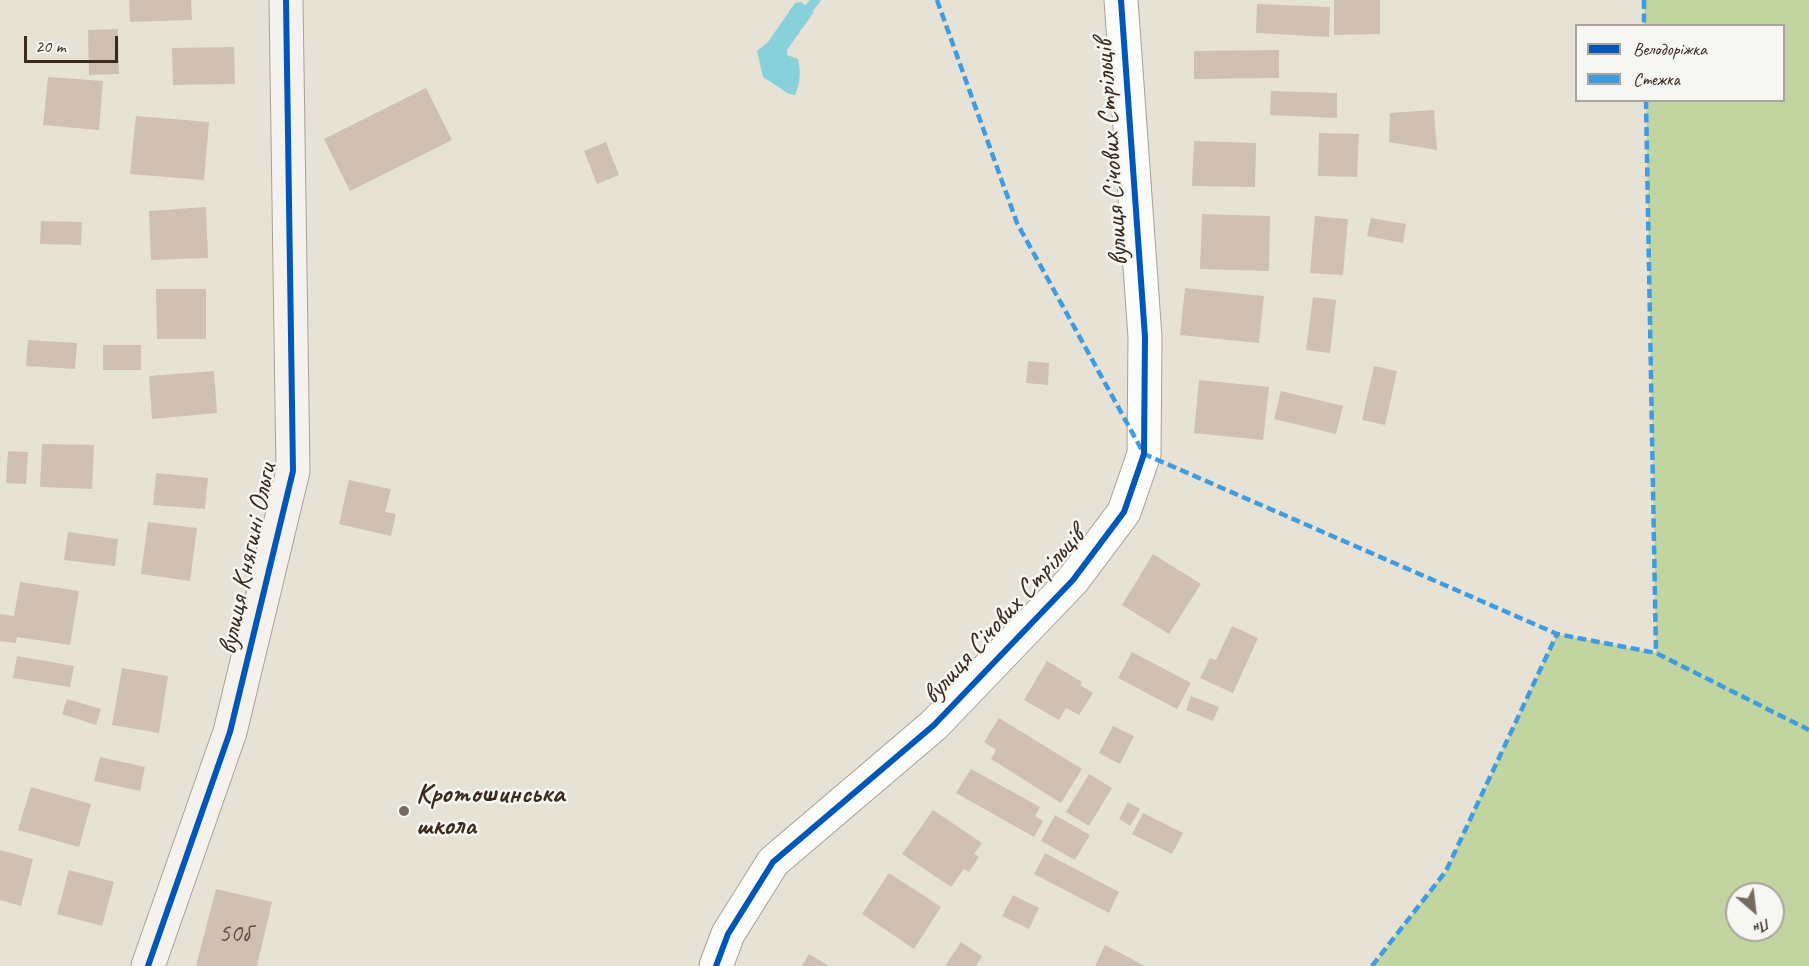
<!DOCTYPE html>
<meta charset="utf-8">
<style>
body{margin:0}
#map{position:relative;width:1809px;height:966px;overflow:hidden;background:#e7e2d6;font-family:Caveat,sans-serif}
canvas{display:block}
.legend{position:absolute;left:1575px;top:24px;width:210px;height:78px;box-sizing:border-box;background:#f6f6f2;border:2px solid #aba49d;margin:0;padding:8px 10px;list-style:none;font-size:18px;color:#3b2a1e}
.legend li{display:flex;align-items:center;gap:12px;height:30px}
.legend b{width:30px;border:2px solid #aba49d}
.north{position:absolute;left:1725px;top:882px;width:60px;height:60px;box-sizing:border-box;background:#f6f6f2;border:2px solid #aba49d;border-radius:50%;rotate:152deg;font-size:16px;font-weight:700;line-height:24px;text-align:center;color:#3b2a1e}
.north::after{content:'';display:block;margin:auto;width:21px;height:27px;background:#776a5e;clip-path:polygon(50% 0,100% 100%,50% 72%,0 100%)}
.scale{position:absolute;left:24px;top:36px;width:94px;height:27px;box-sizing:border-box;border:3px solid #3b2a1e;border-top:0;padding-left:8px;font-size:18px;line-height:21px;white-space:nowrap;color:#3b2a1e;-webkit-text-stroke:4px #f6f6f2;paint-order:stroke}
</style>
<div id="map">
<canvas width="1809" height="966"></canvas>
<ul class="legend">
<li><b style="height:8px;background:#0057b8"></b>Велодоріжка</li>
<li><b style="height:8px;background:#3f9ce0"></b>Стежка</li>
</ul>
<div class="north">Пн</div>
<div class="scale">20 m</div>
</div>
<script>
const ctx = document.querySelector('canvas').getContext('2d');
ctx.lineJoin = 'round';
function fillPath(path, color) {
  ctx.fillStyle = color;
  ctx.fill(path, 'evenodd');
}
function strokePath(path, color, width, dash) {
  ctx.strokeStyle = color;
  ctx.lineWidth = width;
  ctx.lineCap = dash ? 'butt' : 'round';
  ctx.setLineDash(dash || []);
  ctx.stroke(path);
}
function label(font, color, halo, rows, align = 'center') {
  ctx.font = font + ' Caveat,sans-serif';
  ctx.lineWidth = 5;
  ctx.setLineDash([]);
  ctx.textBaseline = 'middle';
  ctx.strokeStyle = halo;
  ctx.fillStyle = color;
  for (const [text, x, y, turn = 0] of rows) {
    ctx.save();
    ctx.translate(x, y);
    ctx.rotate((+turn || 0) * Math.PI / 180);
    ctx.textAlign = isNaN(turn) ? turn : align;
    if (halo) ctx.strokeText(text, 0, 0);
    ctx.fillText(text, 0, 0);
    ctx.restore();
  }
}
fillPath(new Path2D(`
 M1644,0H1809V966H1372L1446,871L1557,634L1656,653L1646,101L1784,100V26L1644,25ZM1737,894H1773V930H1737Z`), '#c2d5a1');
fillPath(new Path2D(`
 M801,2L814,12L787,50V55L798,59C801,71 800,84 795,95L789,94L763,77L757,51L768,42L795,3Z`), '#88d0da');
strokePath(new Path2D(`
 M810,7L816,0`), '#88d0da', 9);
fillPath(new Path2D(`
 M129,0H191L192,20L130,22Z
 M1334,0H1380V34L1334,35Z
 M1257,4L1330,7L1329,37L1256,33Z
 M118,29L119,74L89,75L88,30Z
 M234,47L235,84L173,85L172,48Z
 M1279,50V78L1194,79V51Z
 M48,77L103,81L99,130L43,125Z
 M426,88L452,140L350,191L324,139Z
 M1271,91L1337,93V118L1270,115Z
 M1434,110L1437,150L1389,142L1390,113Z
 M136,116L209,122L204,180L130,174Z
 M1319,133L1359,134L1357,177L1318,176Z
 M1194,141L1256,143L1255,187L1192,186Z
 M606,142L619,175L597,184L584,151Z
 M206,207L208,258L151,260L149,211Z
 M1202,214L1270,216L1269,271L1200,269Z
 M1315,216L1348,219L1343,275L1310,273Z
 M1371,218L1406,224L1403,243L1367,236Z
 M41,221L82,222L81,245L40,244Z
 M1185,288L1264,296L1259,343L1180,335Z
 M156,289H206V339H157Z
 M1313,297L1336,300L1330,353L1306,350Z
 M28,340L77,343L75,369L26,366Z
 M103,345H141V370H103Z
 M1028,361L1049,363L1048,385L1026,383Z
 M1374,366L1397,371L1385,425L1362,420Z
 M214,371L217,413L152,419L149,376Z
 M1199,380L1269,387L1263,440L1194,433Z
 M1281,391L1343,406L1336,434L1274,419Z
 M42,444L94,445L92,489L40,487Z
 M8,451L28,452L26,484L6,483Z
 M156,473L208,478L205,509L153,505Z
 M349,480L391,489L385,512L396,514L391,536L339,524Z
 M148,522L197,528L190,581L141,574Z
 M68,532L118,539L115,566L64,560Z
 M1153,554L1201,584L1169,634L1122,605Z
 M20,582L79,591L70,645L17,637L16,643L0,641V614L14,616Z
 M1232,626L1258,638L1233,693L1200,678L1210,658L1216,660Z
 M1132,652L1191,683L1177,709L1118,678Z
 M17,656L74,666L70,687L13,678Z
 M1047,661L1082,682L1080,685L1093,693L1079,715L1066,708L1059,720L1024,700Z
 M122,668L168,676L159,733L112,725Z
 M1191,696L1219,707L1213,721L1186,710Z
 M67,699L101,709L96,725L62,714Z
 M999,718L1082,769L1061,803L991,759L996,750L984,742Z
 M1113,726L1134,736L1120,764L1099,753Z
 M100,757L145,767L140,791L94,781Z
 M971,769L1040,807L1035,816L1043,821L1034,837L956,793Z
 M1089,774L1112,788L1089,826L1066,812Z
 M31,787L91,804L79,847L18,830Z
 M1128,802L1140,809L1130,826L1119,819Z
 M933,810L982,843L974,854L979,857L969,872L964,869L951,887L902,854Z
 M1143,813L1183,833L1172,854L1132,834Z
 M1055,815L1090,835L1075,860L1041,841Z
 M0,850L33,859L21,906L0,900Z
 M1045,853L1119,892L1109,913L1034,874Z
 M69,870L114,882L102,926L57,914Z
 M889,873L941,907L914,949L862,914Z
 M216,889L272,902L257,966H196Z
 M1013,895L1039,908L1029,929L1002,916Z
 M961,942L982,956L976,966H945Z
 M1105,945L1145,966H1095Z
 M809,954L829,966H802Z`), '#d0bfb3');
const street = new Path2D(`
 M716,966L728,934L773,862L934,725L1073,580L1124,512L1144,454L1145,337L1121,0`);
const secondary = new Path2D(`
 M148,966L230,732L293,471L286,0`);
strokePath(street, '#a6a198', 35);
strokePath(secondary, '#a6a198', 35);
strokePath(street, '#fbfbf9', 33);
strokePath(secondary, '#f5f2ee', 33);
strokePath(new Path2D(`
 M937,0L1017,223L1144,454L1557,634L1656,653L1809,730
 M1644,0V26
 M1646,100L1656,653
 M1372,966L1446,871L1557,634`), '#3f9ce0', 4.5, [9, 4.5]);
strokePath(new Path2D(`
 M148,966L230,732L293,471L286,0
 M716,966L728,934L773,862L934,725L1073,580L1124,512L1144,454L1145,337L1121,0`), '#0057b8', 6);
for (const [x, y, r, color] of [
 [404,811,6,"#776a5e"]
]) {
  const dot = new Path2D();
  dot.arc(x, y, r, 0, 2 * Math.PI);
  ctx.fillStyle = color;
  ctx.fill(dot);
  strokePath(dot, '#f6f6f2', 2);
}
label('26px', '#604f43', null, [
 ["50б",234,934]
]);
label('28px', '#3b2a1e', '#f6f6f2', [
 ["вулиця Січових Стрільців",1112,153,-94],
 ["вулиця Княгині Ольги",248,559,-78],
 ["вулиця Січових Стрільців",1004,616,-48]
]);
label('bold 28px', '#3b2a1e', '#f6f6f2', [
 ["Кротошинська",416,795],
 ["школа",416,827]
], 'left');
</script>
